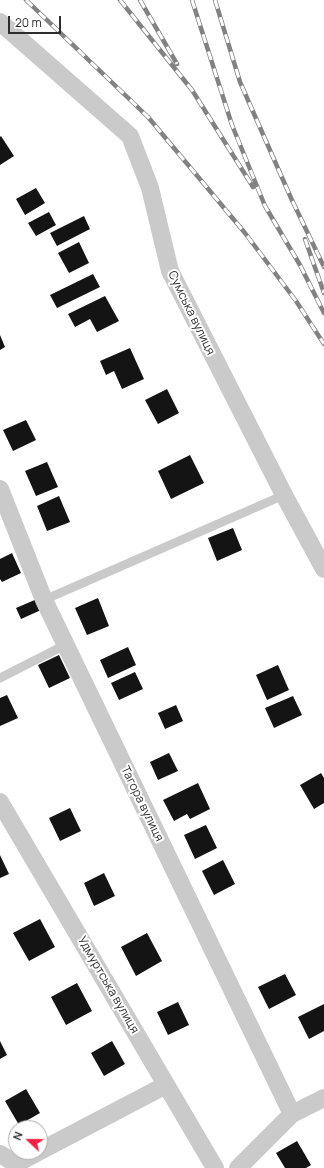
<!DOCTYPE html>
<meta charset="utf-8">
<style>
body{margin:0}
#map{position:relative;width:324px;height:1168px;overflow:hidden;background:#fff;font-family:Manrope,sans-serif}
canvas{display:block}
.north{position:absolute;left:8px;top:1120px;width:40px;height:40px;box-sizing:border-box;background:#fff;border:1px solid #ababab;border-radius:50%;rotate:292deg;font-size:11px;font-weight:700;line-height:16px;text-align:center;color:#2d2d2d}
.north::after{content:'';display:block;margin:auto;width:14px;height:18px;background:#f61c42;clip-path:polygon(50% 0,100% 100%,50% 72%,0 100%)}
.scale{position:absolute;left:8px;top:16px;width:53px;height:18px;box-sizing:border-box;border:2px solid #2d2d2d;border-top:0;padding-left:5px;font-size:12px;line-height:14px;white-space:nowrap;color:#2d2d2d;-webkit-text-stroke:3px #fff;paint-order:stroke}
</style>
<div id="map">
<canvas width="324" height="1168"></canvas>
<div class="north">N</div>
<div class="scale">20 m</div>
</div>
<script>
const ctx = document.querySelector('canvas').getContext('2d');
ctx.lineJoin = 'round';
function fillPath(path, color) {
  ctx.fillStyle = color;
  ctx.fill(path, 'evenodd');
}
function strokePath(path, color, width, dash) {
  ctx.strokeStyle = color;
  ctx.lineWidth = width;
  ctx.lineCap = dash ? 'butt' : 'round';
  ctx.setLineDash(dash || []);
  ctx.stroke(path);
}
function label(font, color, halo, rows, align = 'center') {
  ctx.font = font + ' Manrope,sans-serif';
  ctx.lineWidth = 4;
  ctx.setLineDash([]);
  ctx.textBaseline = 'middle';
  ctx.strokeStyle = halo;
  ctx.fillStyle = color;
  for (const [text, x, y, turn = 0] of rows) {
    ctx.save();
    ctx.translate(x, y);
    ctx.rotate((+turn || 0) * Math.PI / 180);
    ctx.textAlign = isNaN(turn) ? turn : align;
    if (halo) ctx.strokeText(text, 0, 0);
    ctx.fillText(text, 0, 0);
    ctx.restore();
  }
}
fillPath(new Path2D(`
 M1,136L14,156L0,165V137Z
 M36,188L45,203L25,215L16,199Z
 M49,212L56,225L36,236L28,223Z
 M84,216L90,229L57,246L50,233Z
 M79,242L89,263L69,273L58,253Z
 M93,274L100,287L57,308L50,295Z
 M105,296L119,321L97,332L90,319L75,327L68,314Z
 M0,335L5,347L0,350Z
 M130,348L144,379L122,389L114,371L106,375L100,361Z
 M167,389L179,413L158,424L145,400Z
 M26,420L36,440L13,451L3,430Z
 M190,455L204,483L171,499L158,471Z
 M47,462L58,487L36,496L25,471Z
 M59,496L70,522L47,531L37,506Z
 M233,528L242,550L217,561L208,538Z
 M12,553L21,573L2,582L0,579V559Z
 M98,598L109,626L87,635L75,608Z
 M37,599L41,610L21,619L16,608Z
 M128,647L136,665L108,678L100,660Z
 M59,655L70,678L49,688L38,665Z
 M278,665L289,690L267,700L256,675Z
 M135,672L143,689L119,700L111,683Z
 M7,695L18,718L0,726V698Z
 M293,696L302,715L274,728L265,708Z
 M176,705L183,721L165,729L158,713Z
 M169,753L178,771L158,780L150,762Z
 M321,773L324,778V803L314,809L300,785Z
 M198,783L210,809L190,819L187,814L174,821L163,800Z
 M70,808L81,831L60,841L49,818Z
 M206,825L217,848L195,859L184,835Z
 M0,855L9,874L0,878Z
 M223,860L235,884L214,895L202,871Z
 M104,873L115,896L94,906L84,883Z
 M40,919L55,947L29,961L13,933Z
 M147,933L162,961L136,976L121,947Z
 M285,974L296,995L269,1009L258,987Z
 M77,983L92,1011L66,1025L51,997Z
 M178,1002L189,1025L168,1035L157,1012Z
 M324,1004V1031L309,1039L298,1017Z
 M0,1041L7,1055L0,1059Z
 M112,1041L125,1064L104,1076L91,1053Z
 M26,1089L40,1113L19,1125L5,1101Z
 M297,1141L311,1165L306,1168H285L276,1153Z`), '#141414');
strokePath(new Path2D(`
 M44,600L284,495
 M0,678L65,645`), '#cacaca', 9);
strokePath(new Path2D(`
 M0,22L130,136L150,188L170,271L284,495L324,569
 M0,489L44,600L292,1114
 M0,802L215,1168
 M40,1151L166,1085
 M0,1154L16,1164L38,1152
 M238,1168L292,1114L324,1098`), '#cacaca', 18);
const rail = new Path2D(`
 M26,0L148,117L245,233L296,301L324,344
 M120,0L192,90L253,187
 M140,0L177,64
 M192,0L232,125L265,206L300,265L324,313
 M215,0L240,82L291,198L324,267
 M305,239L324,293`);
strokePath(rail, '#828282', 4.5);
strokePath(rail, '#fff', 3, [9]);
label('12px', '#2d2d2d', '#fff', [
 ["Сумська вулиця",191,313,64],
 ["Тагора вулиця",142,804,64],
 ["Удмуртська вулиця",108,985,60]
]);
</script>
